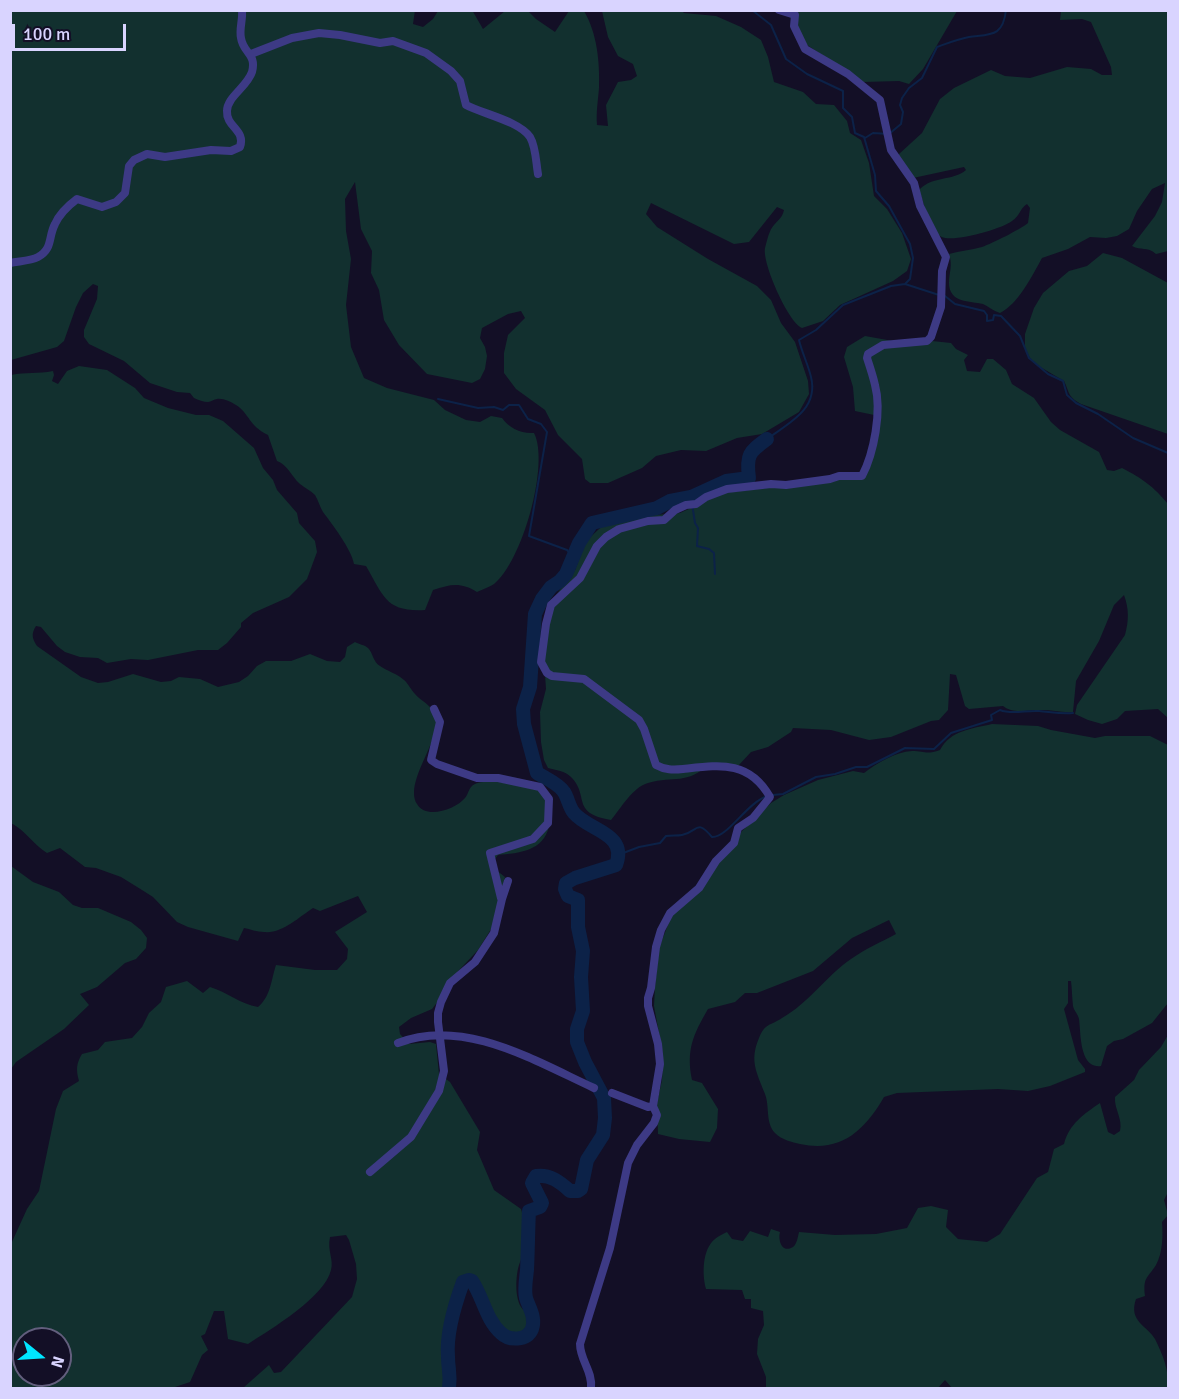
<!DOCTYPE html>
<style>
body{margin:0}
#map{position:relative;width:1179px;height:1399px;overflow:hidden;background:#130f26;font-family:Signika,sans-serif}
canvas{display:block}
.frame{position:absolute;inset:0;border:12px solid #d9d4ff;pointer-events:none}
.north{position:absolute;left:12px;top:1327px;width:60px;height:60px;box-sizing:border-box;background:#130f26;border:2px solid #625e7d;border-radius:50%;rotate:108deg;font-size:16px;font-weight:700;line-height:24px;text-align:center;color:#d9d4ff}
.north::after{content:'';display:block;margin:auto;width:21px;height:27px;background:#00e5ff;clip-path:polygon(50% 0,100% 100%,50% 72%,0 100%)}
.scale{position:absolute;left:12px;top:24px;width:114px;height:27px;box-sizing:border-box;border:3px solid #d9d4ff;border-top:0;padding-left:8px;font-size:18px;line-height:21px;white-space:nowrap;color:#d9d4ff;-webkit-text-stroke:4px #130f26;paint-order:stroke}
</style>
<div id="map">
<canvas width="1179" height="1399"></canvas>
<div class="frame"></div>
<div class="north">N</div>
<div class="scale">100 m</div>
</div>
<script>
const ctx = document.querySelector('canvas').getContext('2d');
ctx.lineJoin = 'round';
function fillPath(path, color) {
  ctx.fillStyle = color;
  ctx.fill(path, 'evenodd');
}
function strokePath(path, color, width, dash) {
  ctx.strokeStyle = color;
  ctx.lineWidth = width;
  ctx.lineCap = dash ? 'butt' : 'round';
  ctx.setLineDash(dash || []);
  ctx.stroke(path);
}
fillPath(new Path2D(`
 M415,10L413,24L423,27L433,19L438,11L472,10L483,29L505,11L527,10L536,19L555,32L569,11H584C597,33 600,62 599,88C598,101 596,112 597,125L608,126L606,105L618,82L631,80L637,76L633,64L618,56L608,37L602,11L681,10L684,13L716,16L741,27L761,40L768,57L774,82L803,92L816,104L834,105L847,121L850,133L861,140L869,163L874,196L887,209L902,233L911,259L907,271L893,281L840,305L823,321L802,328C788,322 762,263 765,248C767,241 769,230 774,225C779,219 782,218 784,210L777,207L749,242L734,244L651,203L646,214L657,227L708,259L757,286L771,300L781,323L795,342L808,381L809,394L799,412L762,434L737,438L706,451L681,450L656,456L642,468L608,483H590L585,479L582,459L558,435L545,410L516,389L504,373V353L508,335L525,318L521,311L508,314L482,328L480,338L485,347L487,356L485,369L480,379L472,383L427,374L399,345L384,320L379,290L371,273L372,251L361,229L355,182L345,199L346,231L351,259L346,305L351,347L364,378L387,388L434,400L445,410L466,420L480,422L491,416L502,418C509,428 521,434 534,433C550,464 522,562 494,584C490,587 483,589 477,592C461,582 451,584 433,590L425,610C386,612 384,597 366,566L354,564C352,550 332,524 323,512C320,507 318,500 315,495C310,490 305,488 300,484C291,476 288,465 277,461L268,435C249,426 249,413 236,405C231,402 223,398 217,399C214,399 211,402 208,402C204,402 198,400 194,398L190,393L177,392L150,383L124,361L89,344L84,337V330L97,299L98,286L93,284L83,293L76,307L64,341L57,347L11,360L10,11Z
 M786,11H957L923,69L909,84L899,81L863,82L807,45Z
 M1061,11H1168V251L1156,254C1147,246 1141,251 1132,246L1155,216L1162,202L1165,183L1152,189L1137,211L1129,229L1117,236L1106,238L1090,237L1068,249L1042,258C1032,276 1018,304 1000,313C993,311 988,306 983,304C970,301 949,303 949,283C949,272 953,266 949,254C960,251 971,250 982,247C993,243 1019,230 1028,223L1030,208L1027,204C1020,208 1020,216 1012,221C1002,229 950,244 940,236C931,230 924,204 920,193V189C933,176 953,181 966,170L964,167L913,178L899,157V154L922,133L940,99L954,88L991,70L1005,76L1030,78L1067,67L1091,69L1102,75H1112L1111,67L1091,22L1082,19L1060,20Z
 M1103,253L1122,258L1168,283V434L1081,404C1067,396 1070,393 1064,381L1037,365L1030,358L1025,348V334L1034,308L1043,293L1069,271L1087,266Z
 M865,336L904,343L932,341L951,343L956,349L968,355L964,360L967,371L980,372L987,359H993L1006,370L1012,384L1034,398L1051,422L1060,430L1099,452L1107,470L1114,471L1122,468C1143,479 1153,486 1168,504V718L1158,709L1125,711L1117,719L1102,724L1088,720L1075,714L1077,705L1125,635C1129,620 1129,609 1124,595L1114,605L1099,641L1076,681L1073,712C1062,713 1053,710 1042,710C1029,709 1014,715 1003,706L969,709L965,706L956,675L950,674L948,710L939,720L931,721L891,737L869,740L831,730L793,728L791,732L768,747L751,752L738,766L710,763C686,786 675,775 648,783C633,787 621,808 611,820C570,813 590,796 571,777C565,771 556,770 548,768L544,760L541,742L540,712L546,689L544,660L547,607L575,570L586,541L599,529L608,522L629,517L680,513L723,493L843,479H860L879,416L855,411L853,387L844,357L847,347Z
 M79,366L107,370L135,388L144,398L168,408L196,415H209L223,421L254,448L263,468L273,480L277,490L297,513L299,523L315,541L317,552L307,579L289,597L253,613L241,623V627L227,643L218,650H198L148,660L131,659L107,663L98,658L80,657L65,652L57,646L41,627L36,626C31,634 32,638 37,646L81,677L98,683L108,682L133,674L161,682L171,681L179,677L200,679L218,687L239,682L248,676L257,666L266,661H291L310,654L327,661L340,662L345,657L347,647L355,642C358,644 365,645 368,648C373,653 373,662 380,666C387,671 398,674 404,680C408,683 411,690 415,694C421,701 430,704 434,713C446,736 403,780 417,804C426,820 456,809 465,798C469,794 468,787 475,784C486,778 537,785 545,795C551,803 550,817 549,826C544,851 519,853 498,855L495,859L496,870L505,877L493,926L478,950L448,982L439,1000L432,1009L411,1018L399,1027L400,1034L409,1044L430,1042L436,1044L439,1074L450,1082L480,1132L477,1150L494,1190L521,1209C525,1222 526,1234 525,1247C524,1253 521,1259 519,1265C515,1278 514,1307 527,1312L528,1329C500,1356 485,1291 471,1276L464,1278L460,1282C454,1302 448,1321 446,1342C445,1358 452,1373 445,1388H243L269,1365L274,1373L281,1372L352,1297L357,1279L356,1264L349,1240L346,1235L330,1237C327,1251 334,1259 331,1270C325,1297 271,1329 248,1344L228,1339L224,1311H214L205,1334L201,1336L208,1350L202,1355L190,1382L172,1388H11V1244L27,1209L39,1191L56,1109L63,1091L79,1081C76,1070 76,1064 82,1054L98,1050L105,1042L132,1038L142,1027L149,1013L161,1002L166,987L187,981L203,993L210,987C227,992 240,1004 258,1007C271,996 271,980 276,965L315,970H337L347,959L348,949L335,932L367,912L358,896L320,911L313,908C299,917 282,934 264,932C257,932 250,929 244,928L238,941L188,927L177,922L153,897L142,890L121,877L96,868L85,867L60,848L47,853C33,844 26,831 11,823V375C26,372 38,374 53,371L54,375L52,381L58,384L67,371ZM24,1339H60V1375H24Z
 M992,724L1038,726L1051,730L1095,738L1105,736H1150L1168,745V1003L1152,1023L1123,1039L1114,1041L1107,1046L1101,1066C1079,1069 1081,1033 1079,1019C1078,1014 1074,1011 1073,1006C1072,997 1072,989 1071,981H1068V1003L1064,1009L1078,1060L1085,1069V1072L1050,1086L1028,1091L998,1089L897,1093L884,1097C865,1130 841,1153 800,1144C792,1142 782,1140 775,1133C765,1122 770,1107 765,1094C757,1073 749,1061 759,1038C765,1023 770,1026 782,1018C809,1003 826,976 851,959C865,949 881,942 896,934L889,920L852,938L813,971L757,993H745L735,1002L708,1009C693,1035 686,1050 692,1080L702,1083L718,1109L717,1128L710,1142L679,1139L658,1134L657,1103L662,1080L663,1055L654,1006L655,987L659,948L671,917L723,857L742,831L771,803L784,795L818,780L853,771L864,773C877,763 895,752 912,751C925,751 926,755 940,750C951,730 971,729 992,724Z
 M11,866L33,882L59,892L73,905L82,908H98L131,922L141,930L147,938L146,948L136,959L125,963L97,987L80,994L89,1005L64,1029L16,1062L11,1069Z
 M1168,1035V1192L1164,1200L1168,1215L1162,1222C1163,1235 1163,1252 1156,1265C1147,1279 1143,1277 1145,1296L1136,1299C1128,1322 1148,1326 1155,1339C1163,1355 1169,1370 1168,1388H952L945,1380L938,1388H766V1377L757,1354L758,1339L764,1325L763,1311L751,1308V1299H745L742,1290L706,1289C702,1275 702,1249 715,1239C718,1236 723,1234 727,1232L732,1239L743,1241L750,1231L768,1237L771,1229L780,1232C778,1239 781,1254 793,1247C797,1244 798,1236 799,1232L835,1235L876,1234L907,1228L918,1208L931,1206L948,1210L946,1227L958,1239L987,1242L1000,1234L1037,1178L1048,1172L1054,1149L1064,1144C1069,1124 1084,1114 1100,1103L1108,1132L1114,1135L1120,1131C1123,1119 1114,1109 1115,1097L1134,1080L1139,1070L1161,1047Z`), '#12302f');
strokePath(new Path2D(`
 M752,10L771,25L786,59L807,74L843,91V108L852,117L855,133L864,137L875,175L876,191L889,206L910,244L913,258L910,279L905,284L891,286L843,305L816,330L799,340C802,353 808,364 811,377C819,409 789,423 767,439
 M865,138L873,133L889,134L901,124L903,112L900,105L902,98L909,88L922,78L937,47C948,43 958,39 969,37C991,34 1003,37 1006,10
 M905,284L939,295
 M945,296L955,304L984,311L987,315V321L993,320L994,315L1001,316L1020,336L1029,358L1048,374L1063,381L1067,395L1076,403L1098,414L1133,438L1168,453
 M438,399L478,408L494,407L503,410L509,405H519L528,419L541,424L547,432L529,536L567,550L574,558
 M691,497L695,523L698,528L697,546L709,549L714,553L715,574
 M773,795L783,794L816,777L835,774L856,767H867L905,748L934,749L951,733L992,720L991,715L1000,710C1012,715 1026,710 1039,711C1051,712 1060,714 1073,713
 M618,855L639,847L660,843L666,836C671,835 677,836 682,835C698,832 696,818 712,837C727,838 747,803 767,796`), '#0c2248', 2);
strokePath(new Path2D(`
 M449,1388C451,1373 448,1370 448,1356C446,1332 455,1304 463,1282L469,1280L472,1281C483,1297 486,1320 501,1333C509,1341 527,1341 532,1329C536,1317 529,1308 526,1298C524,1290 526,1279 527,1270C528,1250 528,1231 529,1211L540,1207L542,1203L532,1183L536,1176C550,1174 560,1182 570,1191H578L581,1189L587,1160L603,1135L605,1118L604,1098L585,1062L577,1042V1029L583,1011L581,977L583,951L578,927V900L568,896L565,889L566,883L575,878L616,865C628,833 589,831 574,813C569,807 568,798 564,792C559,784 545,778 537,773L524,724L523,709L530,687L535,614L542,599L551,587L560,581L566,574L579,543L592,523L657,508L670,501L691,497L726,481L749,478C746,455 749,452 767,439`), '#0c2248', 14);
strokePath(new Path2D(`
 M251,54L292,38L319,33L340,35L380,43L393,41L426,53L451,71L460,81L466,105C483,114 519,121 530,137C536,147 536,163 538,174
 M10,263C19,261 30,261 38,257C53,249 48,237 55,224C59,215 69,205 77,199L102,207L116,202L125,193L129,166L134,160L147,154L165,157L211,150L231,151L240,147C246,130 226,127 227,111C227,97 247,87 252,72C257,54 243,53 241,38C239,29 243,20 242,10
 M434,709L440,722L431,760L437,764L477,778H498L540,787L549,799L548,823L533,839L490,853L501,898
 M398,1043C463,1017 535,1061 594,1088
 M612,1093L648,1107L653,1106
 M370,1172L411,1137L439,1091L444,1071L438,1022V1013L441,1002L450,983L475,962L494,933L502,899L508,881
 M591,1388C593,1372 580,1360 580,1344L610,1248L628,1163L637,1145L654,1123L657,1115L653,1106L660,1064L658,1044L648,1006V998L651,988L656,947L661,930L670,913L699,888L716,861L734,843L738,828L753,818L770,797C749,760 720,765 683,769C673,770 665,770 656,765L644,729L639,720L584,679L552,676L547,673L541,662L546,624L551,605L580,578L597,546L606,537L619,529L648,521L664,520L675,510L686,505L696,504L706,497L727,489L771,484L786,485L830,479L839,476H862C874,453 882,411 875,385C873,376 870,367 867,358L868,354L883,345L927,341L931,337L941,307L942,271L946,257L920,206L914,183L891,150L880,100L848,74L805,49L794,26L795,15L779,10`), '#3d3a85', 8);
</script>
